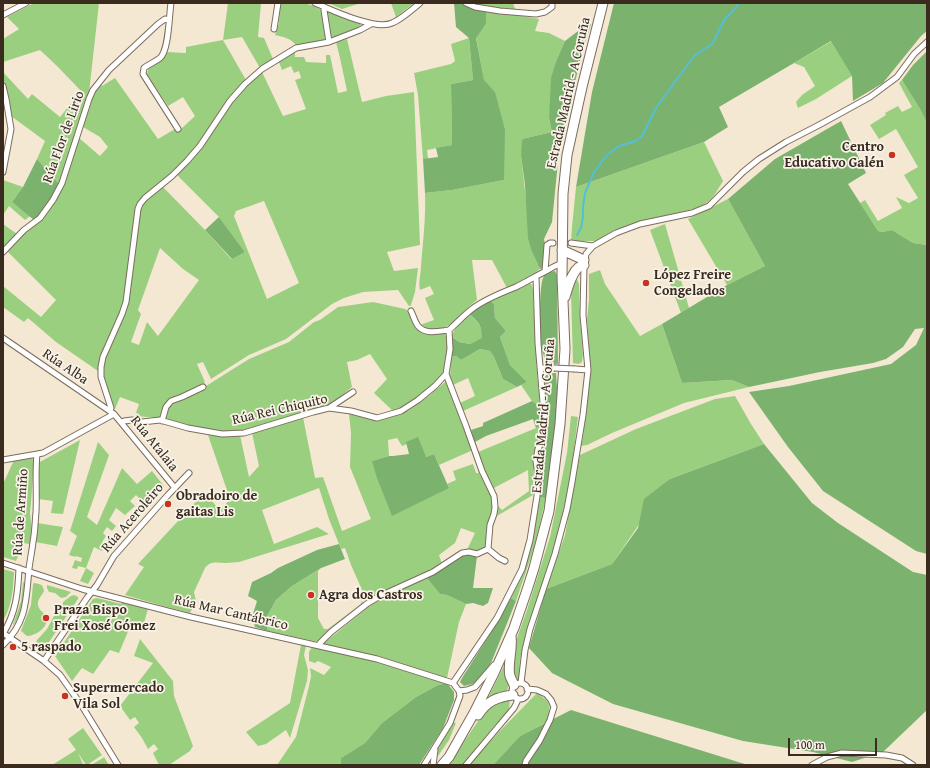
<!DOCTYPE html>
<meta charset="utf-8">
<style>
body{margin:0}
#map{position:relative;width:930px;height:768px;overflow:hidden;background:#f4e8d3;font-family:"Gentium Book Plus",serif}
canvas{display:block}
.frame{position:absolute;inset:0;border:4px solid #3b2a1e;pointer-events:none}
.scale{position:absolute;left:788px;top:738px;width:89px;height:18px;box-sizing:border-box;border:2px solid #3b2a1e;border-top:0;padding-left:5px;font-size:12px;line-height:14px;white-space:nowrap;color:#3b2a1e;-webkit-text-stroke:3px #f7f3e8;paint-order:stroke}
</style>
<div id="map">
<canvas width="930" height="768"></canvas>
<div class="frame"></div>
<div class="scale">100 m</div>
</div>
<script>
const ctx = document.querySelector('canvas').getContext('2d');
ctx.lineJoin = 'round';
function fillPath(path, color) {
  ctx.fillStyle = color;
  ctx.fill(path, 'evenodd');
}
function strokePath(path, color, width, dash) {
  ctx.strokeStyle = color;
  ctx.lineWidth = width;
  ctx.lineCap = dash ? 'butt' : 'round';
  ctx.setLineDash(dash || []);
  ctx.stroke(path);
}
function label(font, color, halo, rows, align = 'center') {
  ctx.font = font + ' "Gentium Book Plus",serif';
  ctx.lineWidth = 3.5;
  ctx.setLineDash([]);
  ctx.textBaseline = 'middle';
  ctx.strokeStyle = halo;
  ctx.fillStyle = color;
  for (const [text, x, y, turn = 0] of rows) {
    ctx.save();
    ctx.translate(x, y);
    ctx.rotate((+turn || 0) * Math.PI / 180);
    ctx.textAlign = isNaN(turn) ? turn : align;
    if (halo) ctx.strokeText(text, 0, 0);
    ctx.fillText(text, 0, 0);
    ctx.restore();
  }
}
fillPath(new Path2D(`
 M34,3H99L89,93L59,184L37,159L45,141L11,116L3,80V72L28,99L32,94L60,117L81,91L58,67L40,50L3,62V39L19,29L7,17Z
 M228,3H261L258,37L264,38L273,59L260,68L242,37L223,40L246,80L224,105L200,142L172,173L138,203L134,217L131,251L125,297L122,309L111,333L103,355L98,371L56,342L28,318L24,322L3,307V286L41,317L56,300L7,251L19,239L44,216L57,198L66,180L79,138L100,156L108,147L100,137L83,127L95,91L100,84L102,86L115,78L158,139L175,129H181L195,116L183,97L168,106L147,74L149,67L163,58L167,52L186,53V47L223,40Z
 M280,3C296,3 309,1 322,11L326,36L325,39L322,41L296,45C290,38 284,37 275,35L279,23Z
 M328,3H361L342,9Z
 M391,3H414L396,17Z
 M474,3H513L515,9L485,7Z
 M328,10L359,22L361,26L333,38L330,36L326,11Z
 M486,10L516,13L517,15L539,19L535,31L549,33L565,41L557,59L549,118L552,132L526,138L521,156L532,252L540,269L531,276L507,288L492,260H472L477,300C464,309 454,327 438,329C434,330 429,330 425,330L420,325L434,320L425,298L434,294L430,286L420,290C418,283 421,273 421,266C423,241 426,217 425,193L452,190L504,180L495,92L484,81L476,37L486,24Z
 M469,38L473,80L451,84L452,145L427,150L428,159H423L418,95L414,73L451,64L455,61L451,44Z
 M347,39L362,102L386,96L414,92L420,245L387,252L394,271L418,268L415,292L411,305L410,306H409L398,290L363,292L344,298L332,304L286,339L249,355L211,379L203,362L197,364L205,382L192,391L169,400L162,415L160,418L135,416L139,404L120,397L115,409H113C110,388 98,381 105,357L125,311L138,233L139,211L147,198L162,186L205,230L231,259L245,252L219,217L176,174L233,100L248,83L262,72L283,116L306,109L295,80L301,78L299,71L294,73L291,66L282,70L279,62L295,52V57H304L306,62L326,63V55H330L338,93L347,91L340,58L336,42ZM264,201L299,283L267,299L234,216L236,211ZM160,248L183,269L199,280L158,336L147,322L139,345L131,342L141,314L138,310Z
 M832,41L852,76L816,99L798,108L796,102L802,95L815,86L804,67L794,63Z
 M902,80L920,109L927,123V245L913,243L892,230L882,232L878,231L860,203L865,200L878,221L902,208L896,197L909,203L918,198L904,175L918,167L896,129L879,139L870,125L886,115L885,113L898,106L902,112L912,107L899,83Z
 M704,142L723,181C714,196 710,204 693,209L640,222L614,230L597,241H571L572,227L576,187Z
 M3,180L23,187L12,202L30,216L25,220L9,206L3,215Z
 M728,199L765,266L727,285L688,219Z
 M3,224L17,234L3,251Z
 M665,224L689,308L681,313L650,230Z
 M600,270L605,284L640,336L662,324L682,383L732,380L749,387L684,403L612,433L587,445L581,446L583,437L588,388L590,363L587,319L589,300V274Z
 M576,277L579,284L580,318L583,354L582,362L579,364L573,363L571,293Z
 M529,282L532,285L533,290L537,372L540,406L532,401L521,385L527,382L510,365L500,337L506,331L495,318L494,304L490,300Z
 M373,302L405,309L410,313L416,326L442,333L445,334L447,338L448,346L445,371L438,379L425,393L412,402L394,412L374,393L387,379L370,354L357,360L347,362L352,387L328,407L239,433H218L164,420L166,408L171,403L195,393L249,359L289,342L314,322L320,320L338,307Z
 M469,314C478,322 482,326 483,338L470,344L459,342L452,337C454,327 462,321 469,314Z
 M480,349L490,351L494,357L503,379L517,387L463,411L460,403L475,396L468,378L453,385L450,377L451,356H456L461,360Z
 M446,381L473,450L439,465L434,454L426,457L407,442V444L402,446L397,438L388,440L389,456L372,461L449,487L447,484L456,480L453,471L473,464L476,473H479L492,498L493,509L489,523L485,548L478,551L467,550L475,533L461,528L455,543L439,555L442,564L426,574L373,596L367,601L351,565L345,548L341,549L329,519L319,488L262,510L274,544L317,527L329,534L239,562C235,562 230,563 226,563C218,563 211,560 205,568L194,592L196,602L190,613L167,607L125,595L144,567L138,564L205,492L220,511L230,499L208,435L222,436L240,435L249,477L259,466L252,433L303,417L315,478L323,477L342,531L371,519L350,467L351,433L349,414L372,420L398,415L411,409L429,396Z
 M735,396L751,424L764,444L670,479L612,564L546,589L565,535L580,455L636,429L715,399Z
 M571,416L578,417L571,473L561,521L548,567L524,641L520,660L519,676L518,680L514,678L513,665L517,638L527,610L550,537L567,453Z
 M541,426L534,458V465L533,495L495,517L498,506L502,510L529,491L528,470L492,489L478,452Z
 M80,440L63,514L51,513L53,501L38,499V463Z
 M98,442L109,455L87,517L97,525L122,468L137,484L152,471L164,486V489L148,507L136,495L130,501L135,506L125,515L116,508L109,520L116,526L112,531L107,527L103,533L106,536L102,542L105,545L102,551L94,547L86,568L94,573L88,584L80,581L86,568L78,566L77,569L72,568L75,560L81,562L82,558L76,556L75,557L69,555L77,536L70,531Z
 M30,457L32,458L34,462L31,503L30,513L32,531L30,544L23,543L16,561L3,557V484L14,460Z
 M538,497L546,498L534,548L516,601L511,598L523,572Z
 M37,523L63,527L57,546L35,542Z
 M321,568L318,571V618L324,629H328L361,604L362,600L363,605L318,641H314L268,631L265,620L276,600L292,586Z
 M3,569L14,572C13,590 12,605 3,621Z
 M426,577L440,594L447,595L466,604L459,622L447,678L374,656L323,644L372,604L387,597L402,591V588Z
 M23,582L25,583C23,595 22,616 13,625V624L17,613L21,601Z
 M34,583C40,584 43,584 44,591C42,596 37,599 38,605C39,612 46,613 47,618C48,628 35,636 27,636L21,631L31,605L33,584Z
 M47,585L71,592L66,597L61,598L55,593L49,592L47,588Z
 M74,595L78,597V599L45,648H43L36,643L37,640L47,629L54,616L59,613L62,610L63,602L71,596Z
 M97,598L121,604L122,602L148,609L143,626L132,622L119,653L110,650L93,674L82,668L72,681L55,656L93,599Z
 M140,639L173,681L174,696L193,746L190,751L169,765H159L153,753L158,749L154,744L148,749L142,738L134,727L139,723L135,717L130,720L120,706L153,663L134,656Z
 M301,645L306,646L304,655L308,670L307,681L290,738L286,730L266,744L258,746L246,732L290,703Z
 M312,647L378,661L447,683L438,685L416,697L382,723L365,743L341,758V765H277L296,737L309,686L311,676L310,668L324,675L331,667L318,661L315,663L309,661V652Z
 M507,660C508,667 512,686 506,691C502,695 494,696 488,698Z
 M537,693C552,703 551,705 547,722L520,736L493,765H469L498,733Z
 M510,699L509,709L506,714L495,725L462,765H448L489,705Z
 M452,722L456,723L449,740L438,756V749Z
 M83,728L102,755L87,765H86L78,753L83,764L81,765H52L76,750L68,739Z
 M104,757L109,765H91L103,758Z`), '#9acf80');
fillPath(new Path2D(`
 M454,3H462L471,7L486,10V24L476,38L484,80L495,92L505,130L504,180L452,190L425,193L423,159L438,157L436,148L452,145L451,84L473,80L469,38L456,27Z
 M614,3H927V31L921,36L883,83L853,101L852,76L831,41L794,63L719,107L728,127L704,142L576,187L592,92Z
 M591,24L582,53L564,128L558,162L552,222L544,239L545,244L544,268L540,269L532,252L528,238L525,185L521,156L522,140L526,138L552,132L549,118L551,78L557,59L565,41L586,25Z
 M927,51V123L920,109L902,80L913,65Z
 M841,121L866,173L848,184L878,231L882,232L892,230L913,243L927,245V554L916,551L823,491L788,447L749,392L789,386L891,364L916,345L924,328L915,329L903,347L886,359L873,363L820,372L749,387L732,380L682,383L662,324L727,285L765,266L728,199L775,159Z
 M37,159L59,184L46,207L34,220L12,202L23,187Z
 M219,217L245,252L232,259L205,230Z
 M555,271L557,275L558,364H552L546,362C545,358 543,354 542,350C540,339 538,285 544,276C546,272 551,272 555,271Z
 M490,300L494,304L495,318L506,331L500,337L510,365L527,382L517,387L503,379L494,357L490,351L480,349L461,360L456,356H451L452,337L459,342L470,344L482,338C482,326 479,322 469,314Z
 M551,373H556L558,401L556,430L546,498L538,497L541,478L540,455L546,432L545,377L547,374Z
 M532,401L540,406L541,426L536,428L533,419L486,436L475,442L471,430L483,426V423Z
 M418,437L426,457L434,454L449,488L392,516L377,478L372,461L389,456H393L409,454L406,442Z
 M764,444L812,503L838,523L913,572L927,575V710L883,752L852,762L813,752L743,741L613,704L552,673L529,648L546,589L612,564L638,528L644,499L670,479Z
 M339,544L345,559L321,568L292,586L276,600L265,620L268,631L255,627L252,617L257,601L248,596L252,582L271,573L278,568L317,550Z
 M469,554L477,556L473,588H493L488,603L483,606L473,603L466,604L447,595L440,594L426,577L461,556Z
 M511,598L516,601L491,663L478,682L472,684L464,686L460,682L462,678L490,634Z
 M447,683L454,692V700L443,728L419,765H341V758L365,743L382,723L416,697L438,685Z
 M571,710L748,765H493L520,736Z`), '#7bb26e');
strokePath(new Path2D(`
 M577,235L581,228L583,217V207L585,193L594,172L607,155L619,146L636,141L642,136L656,108L694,56L713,43L724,20L740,3`), '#56bfd3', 2);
const minor = new Path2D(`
 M171,3C169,16 169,50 160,58C155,62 149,64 144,68L143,74L178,129
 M315,3C332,10 376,31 392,23C400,20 413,9 420,3
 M466,3L475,7L500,11L536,14L545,12L552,7V3
 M325,7L324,10L329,42
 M3,15L26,3
 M274,29L278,3
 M3,86L6,99L11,129L3,172
 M571,243L593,246
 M3,252L24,230L40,218L53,200L62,183L89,99L93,90L109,70L158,24L165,19L169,20
 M545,271L547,245L550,243H553
 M411,311C413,315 415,322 418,326C425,335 440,331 449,330
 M3,338L114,414L175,488
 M541,368H554
 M575,369L588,370
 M329,408L353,392
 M110,411L111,408L101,377V367L103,357L122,314L126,302L138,209L140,204L145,198L172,176L187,161L200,146L230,101L245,84L262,69L296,48L329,42L360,30L371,24
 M162,421L166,407L171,401L182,397L203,387
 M121,422L124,421L132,420L142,422L160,420L188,428L222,434L244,433L313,412L329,408L351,411L377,418L384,416L401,411L418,400L435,386L446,374L450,349L449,330C457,323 464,315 472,309C485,299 501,293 516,287C526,282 536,276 546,271C551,268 557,265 562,263
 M3,460L43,453L114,414
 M488,549L499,558L505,561
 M3,563L82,589L191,617L377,659L453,683
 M3,633L44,661L60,675L82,706L118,765
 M3,634C16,612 18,594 19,568
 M3,645C27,622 26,600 29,569C30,560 32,551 33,542C35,532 35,522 36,512C37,493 35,473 37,454
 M319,645L320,643L331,632L368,603L380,596L433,572L462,553L469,552L477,554L488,549L490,525L494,514L495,507L494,496L482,471L466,426L446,374
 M44,661L87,598L97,585L114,556L168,495L189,473
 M521,683L525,650L530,629L555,554L567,509L572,482L583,415L588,370L583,315L584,265L586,254L593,246L616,233L640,224L692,213L709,206L743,172L759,159L786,142L819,125L870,97L897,77L914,54L927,42
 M512 691a8 8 0 1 1 16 0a8 8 0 1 1-16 0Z
 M459,691L467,690L475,687L494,665
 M424,765L450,723L460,696L459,691L453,683L497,618L522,569L530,540L537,496L538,475L536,461L538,449L542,441L545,426L538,343L536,277
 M433,765L435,750
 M466,765L514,708L517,702V698
 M525,765L526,761L540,740L550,720L554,707L551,700L546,694L537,690L527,689
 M812,765L827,757L842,753L886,755L902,758L913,765`);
const trunk = new Path2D(`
 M562,250L584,260
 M565,297C568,287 573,266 584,265
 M511,636C513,648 507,667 510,676C511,679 513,682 514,685
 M478,715C487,701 497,697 513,695
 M442,765L449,757L474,713L494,673L514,628L527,590L534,568L549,511L560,424L565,349L562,277L563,194L567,155L582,87L603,3`);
strokePath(minor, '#7c6c5d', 7);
strokePath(trunk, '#7c6c5d', 11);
strokePath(minor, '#fff', 5);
strokePath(trunk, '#fff', 9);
const minorBridge = new Path2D(`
 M554,368L575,369`);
strokePath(minorBridge, '#7c6c5d', 7, []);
strokePath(minorBridge, '#fff', 5);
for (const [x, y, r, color] of [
 [892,155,4,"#c8321e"],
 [646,283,4,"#c8321e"],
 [168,504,4,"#c8321e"],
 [311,595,4,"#c8321e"],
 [46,618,4,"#c8321e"],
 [13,647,4,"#c8321e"],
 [65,696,4,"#c8321e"]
]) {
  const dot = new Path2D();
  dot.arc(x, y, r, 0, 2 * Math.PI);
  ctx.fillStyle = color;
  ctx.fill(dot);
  strokePath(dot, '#f7f3e8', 1.5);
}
label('14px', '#3b2a1e', '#f7f3e8', [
 ["Estrada Madrid - A Coruña",569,93,-77],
 ["Rúa Flor de Lirio",64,137,-70],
 ["Rúa Alba",65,367,34],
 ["Rúa Rei Chiquito",280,410,-13],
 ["Estrada Madrid - A Coruña",544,416,-85],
 ["Rúa Atalaia",154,444,51],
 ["Rúa de Armiño",21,512,-86],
 ["Rúa Aceroleiro",133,518,-49],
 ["Rúa Mar Cantábrico",231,613,13]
]);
label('bold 14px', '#3b2a1e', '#f7f3e8', [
 ["Centro",884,147,"right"],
 ["Educativo Galén",884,163,"right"],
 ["López Freire",654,275],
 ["Congelados",654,291],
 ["Obradoiro de",176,496],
 ["gaitas Lis",176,512],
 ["Agra dos Castros",319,595],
 ["Praza Bispo",54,610],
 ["Frei Xosé Gómez",54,626],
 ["5 raspado",21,647],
 ["Supermercado",73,688],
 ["Vila Sol",73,704]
], 'left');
</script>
